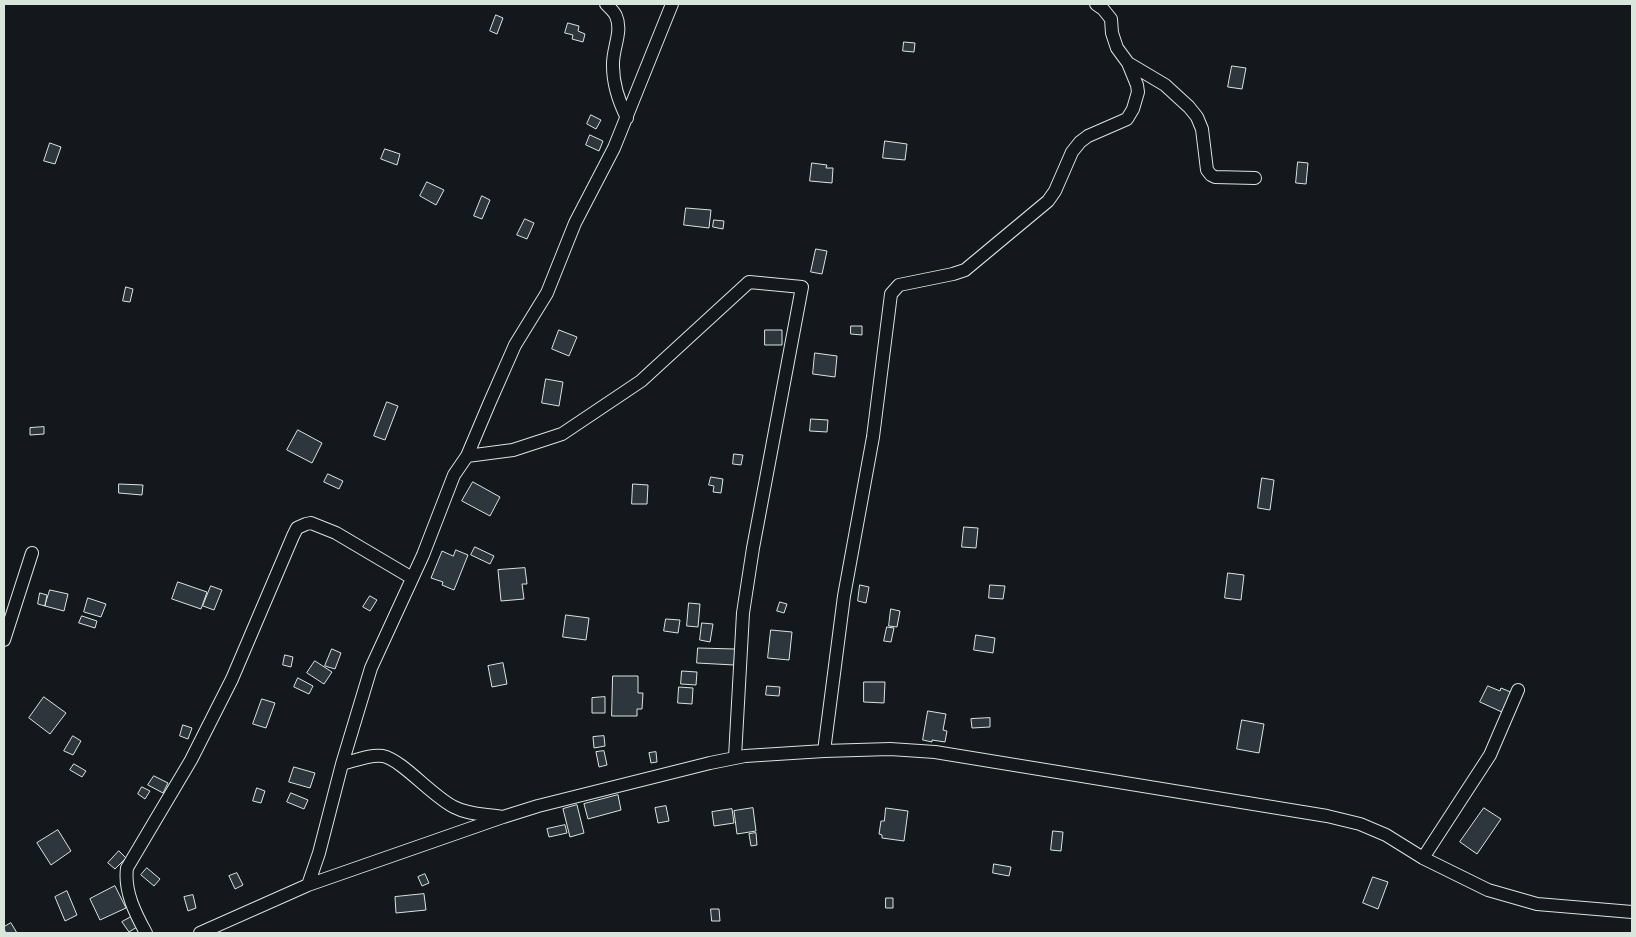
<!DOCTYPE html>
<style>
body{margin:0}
#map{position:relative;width:1636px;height:937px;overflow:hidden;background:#14181c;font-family:"Times New Roman",serif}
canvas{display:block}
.frame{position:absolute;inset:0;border:5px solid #d8e6dc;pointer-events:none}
</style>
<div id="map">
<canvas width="1636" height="937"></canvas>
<div class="frame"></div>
</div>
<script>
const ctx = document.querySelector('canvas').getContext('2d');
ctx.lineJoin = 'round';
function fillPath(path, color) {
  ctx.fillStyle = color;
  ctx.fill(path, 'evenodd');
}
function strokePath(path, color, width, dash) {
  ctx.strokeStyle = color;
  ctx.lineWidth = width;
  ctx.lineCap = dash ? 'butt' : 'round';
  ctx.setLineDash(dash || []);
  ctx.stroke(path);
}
const building = new Path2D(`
 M496,15L503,18L497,34L490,31Z
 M568,23L579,26L578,31L585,34L583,42L572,39L573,35L565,33Z
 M904,42L915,43L914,52L903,51Z
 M1232,66L1246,68L1242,89L1228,87Z
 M591,115L601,120L596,129L587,124Z
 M590,135L603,141L599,151L586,145Z
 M885,141L907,144L905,160L883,158Z
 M50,143L61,147L55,164L44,161Z
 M385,149L400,154L397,165L381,159Z
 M1298,162L1308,163L1306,184L1296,183Z
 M812,163L827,165L826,168H833L832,183L810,181Z
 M427,182L444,190L436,205L420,196Z
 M482,196L490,200L482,219L474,216Z
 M686,208L711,210L709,228L684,225Z
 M525,219L534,223L527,239L517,235Z
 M714,220L724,221L723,229L713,227Z
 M816,249L827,251L822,274L811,272Z
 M126,287L133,289L130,302L123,301Z
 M851,326H862V335L851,334Z
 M559,330L577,337L569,356L552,349Z
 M765,330H782V345H765Z
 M815,353L837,356L835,377L813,374Z
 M546,379L563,382L559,406L542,403Z
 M387,402L398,406L385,440L374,436Z
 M811,419L828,420L827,432L810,431Z
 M44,427V434L30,435V428Z
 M298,430L322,443L312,463L287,450Z
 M734,454L743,455L741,465L733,464Z
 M328,474L343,481L339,489L324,482Z
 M711,477L723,479L721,493L713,492L714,486L709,485Z
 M1262,478L1274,480L1270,510L1258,508Z
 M473,482L500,497L490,516L462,501Z
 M119,484L143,485L142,495L119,493Z
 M633,484L648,485L647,504H632Z
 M964,527L978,528L976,548L962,547Z
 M475,547L494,556L490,564L471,555Z
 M456,550L468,555L454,590L442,585L443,582L431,578L442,551L453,556Z
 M525,568L527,584H522L524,599L501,601L498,570Z
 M1228,573L1244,575L1241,600L1225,598Z
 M178,582L207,592L201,609L172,599Z
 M860,585L869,587L866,603L858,601Z
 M990,585L1005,586L1003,599L989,598Z
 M211,586L222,590L214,610L203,606Z
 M50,590L68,594L64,611L45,606Z
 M40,593L47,595L45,606L38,604Z
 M370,596L377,600L370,611L363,607Z
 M88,598L106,604L101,617L84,612Z
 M780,602L787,604L784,613L777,611Z
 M689,603L700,604L698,627L687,626Z
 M891,609L900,611L897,627L889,626Z
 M566,615L589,618L586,640L563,637Z
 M82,616L97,621L95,628L79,623Z
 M666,619L680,620L678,633L664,631Z
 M702,623L713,624L710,642L700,640Z
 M887,627L894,628L891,642L884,641Z
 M771,630L792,632L789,660L768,658Z
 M976,635L995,638L993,653L974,650Z
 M698,648L735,649L734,665L697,663Z
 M332,649L341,653L335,669L325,666Z
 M285,655L293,657L291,667L283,665Z
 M315,661L332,672L324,684L307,673Z
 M503,663L507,684L492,687L488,666Z
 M682,671L697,672L696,685L681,684Z
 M613,676H638V693H643L642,709H637V716H612Z
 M298,678L313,686L309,694L294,687Z
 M864,682H885L884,703L864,702Z
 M767,686L780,687L779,696L766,695Z
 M1488,686L1500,691L1501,688L1513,693L1504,713L1480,702Z
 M679,687L693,688L692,704L678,703Z
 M44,697L66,713L50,734L29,718Z
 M605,697V713H592V698Z
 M262,699L275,703L266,728L253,724Z
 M928,711L946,714L943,730L947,731L945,742L932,740V742L923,740Z
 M990,718V727L972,728L971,719Z
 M1242,720L1264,724L1259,753L1237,749Z
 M183,725L192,728L188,739L180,736Z
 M73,736L81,741L73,755L64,751Z
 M604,736L605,746L594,748L593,737Z
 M604,751L607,765L599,767L596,752Z
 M656,752L657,762L651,763L649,753Z
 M74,764L86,771L82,777L70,770Z
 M294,767L315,773L310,788L289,782Z
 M154,776L168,783L163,793L148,785Z
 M142,787L150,791L145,799L138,794Z
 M257,788L265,791L261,803L253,801Z
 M291,793L308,800L304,809L287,802Z
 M618,795L621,810L588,819L584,804Z
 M577,805L584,833L570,837L563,809Z
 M666,806L669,821L658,823L655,808Z
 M753,808L756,831L737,834L734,811Z
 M886,808L908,811L904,841L882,838V835L879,834L881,821H884Z
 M1484,808L1501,819L1477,854L1460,842Z
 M732,809L734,823L714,826L712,812Z
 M565,825L567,833L549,837L547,829Z
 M58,830L71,851L51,865L37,843Z
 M1053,831L1063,832L1061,851L1051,850Z
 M756,833L757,845L751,846L749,834Z
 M119,851L126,858L115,869L108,863Z
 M994,864L1011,867L1009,876L993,873Z
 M147,868L160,879L154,886L141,875Z
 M237,873L243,885L235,889L229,876Z
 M425,874L429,883L422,886L418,877Z
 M1373,877L1388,882L1378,909L1363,903Z
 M115,886L126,908L100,920L90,899Z
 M67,891L77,915L65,921L55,897Z
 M424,894L426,910L396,913L395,897Z
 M193,895L196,908L188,911L184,897Z
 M886,898H893V908H886Z
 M711,909H719L720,921H712Z
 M131,917L137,927L129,932L122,922Z
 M11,923L17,933H6L4,929V927Z`);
fillPath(building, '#2c363c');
strokePath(building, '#d8e6dc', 1);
const street = new Path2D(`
 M606,4C609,7 614,11 616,16C623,32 612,49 613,66C613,84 619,102 627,118
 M1096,4L1103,9L1111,19L1112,33L1117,48L1128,63L1165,85L1189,107L1197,117L1202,129L1207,170L1211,175L1215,177L1255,178
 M467,456L513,450L562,434L641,381L749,282L802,287L753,548L743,613L735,757
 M4,640L32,553
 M824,751L844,596L873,437L891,294L899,285L953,274L965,270L1048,201L1055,191L1072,152L1080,142L1088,136L1127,119L1133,109L1138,92L1137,85L1128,63
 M342,764C354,761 370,754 383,756C402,760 432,796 454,807C469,815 486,814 502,817
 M1423,858L1490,755L1518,690
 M308,885L319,853L342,764L371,668L423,555L454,475L467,456L489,404L515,345L547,293L575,223L614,148L672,4
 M146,933C135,913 124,891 127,868L191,760L232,679L293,536L297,528L306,524L311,523L336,533L412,578
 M200,933L308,885L503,817L538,806L710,763L745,756L824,751L890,749L935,752L1327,816L1360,824L1386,835L1423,858L1488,890L1537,904L1632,912`);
strokePath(street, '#d8e6dc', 14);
strokePath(street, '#14181c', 12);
</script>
